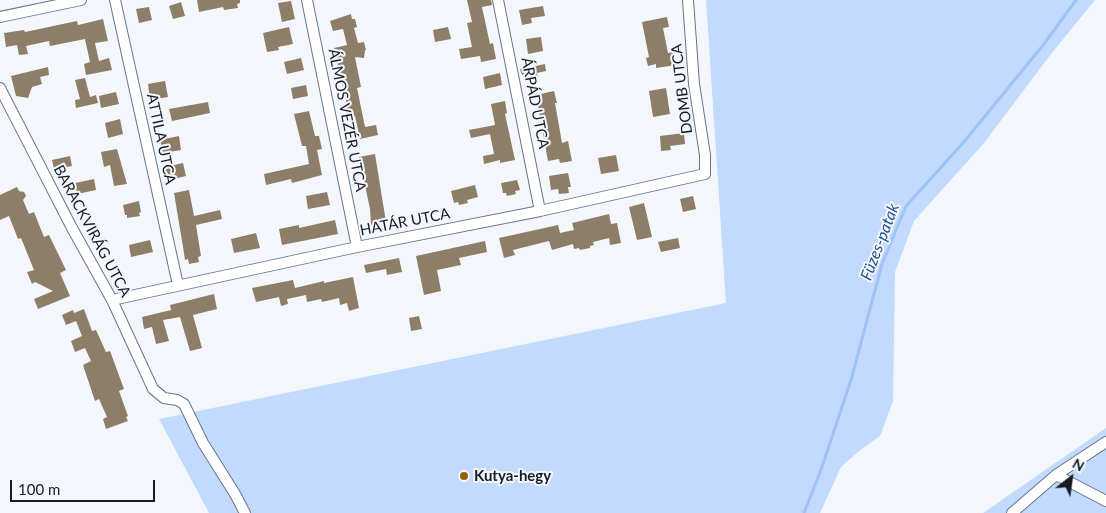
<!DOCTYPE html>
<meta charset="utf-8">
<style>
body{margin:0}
#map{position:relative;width:1106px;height:513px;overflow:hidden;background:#f3f7fc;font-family:Lato,sans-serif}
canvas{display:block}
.north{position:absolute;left:1046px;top:453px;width:50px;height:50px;-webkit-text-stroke:4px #f3f7fc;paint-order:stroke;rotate:30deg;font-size:14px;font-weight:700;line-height:20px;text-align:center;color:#161c24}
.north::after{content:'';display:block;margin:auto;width:18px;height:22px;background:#161c24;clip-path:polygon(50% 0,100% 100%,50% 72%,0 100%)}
.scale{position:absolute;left:10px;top:480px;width:145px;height:22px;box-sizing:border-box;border:2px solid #161c24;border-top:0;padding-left:6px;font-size:15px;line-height:18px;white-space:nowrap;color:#161c24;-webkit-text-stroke:4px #f3f7fc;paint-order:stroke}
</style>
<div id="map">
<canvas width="1106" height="513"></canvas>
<div class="north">N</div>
<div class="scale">100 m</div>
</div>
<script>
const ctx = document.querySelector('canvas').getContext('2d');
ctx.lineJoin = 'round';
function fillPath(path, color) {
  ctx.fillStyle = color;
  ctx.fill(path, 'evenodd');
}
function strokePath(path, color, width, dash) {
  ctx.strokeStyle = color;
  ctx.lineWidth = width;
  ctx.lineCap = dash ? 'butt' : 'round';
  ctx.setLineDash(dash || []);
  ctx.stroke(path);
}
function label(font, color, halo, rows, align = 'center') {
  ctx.font = font + ' Lato,sans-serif';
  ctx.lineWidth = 4;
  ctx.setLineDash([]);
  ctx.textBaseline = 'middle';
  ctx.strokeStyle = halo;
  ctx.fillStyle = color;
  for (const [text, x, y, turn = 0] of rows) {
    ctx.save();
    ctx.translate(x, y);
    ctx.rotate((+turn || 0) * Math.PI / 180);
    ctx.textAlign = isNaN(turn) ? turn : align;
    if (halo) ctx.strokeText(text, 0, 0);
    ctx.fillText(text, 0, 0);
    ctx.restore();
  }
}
fillPath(new Path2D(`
 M706,0H1095L1051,54L984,143L914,221L895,272L893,401L880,436L859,451L841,467L820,513H209L159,419L726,303Z
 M1106,428V513H983Z`), '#c1dafd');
strokePath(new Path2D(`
 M804,513L822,467L851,380L882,264L906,206L963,143L1044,44L1076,0`), '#a0c3f6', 3);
fillPath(new Path2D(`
 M197,0H240V3L237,4L238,8L224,10L223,7L199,12Z
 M467,0H491L492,5L482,7L490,44L493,43L496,59L481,62L480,56L461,59L459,49L472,47L467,23L472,22Z
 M291,1L295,19L282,22L278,3Z
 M181,2L185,16L173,19L169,6Z
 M543,6L545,16L531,18L532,23L522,25L519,10Z
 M149,7L152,20L139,23L136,9Z
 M351,14L352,19H355L357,27L354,28L358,43L364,42L366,50H365L364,58L355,57L361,87L357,88L365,127L376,125L378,135L360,139L355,116L348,117L345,105H347L334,48L347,45L343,29L333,31L330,21Z
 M667,17L669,27L663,28L668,53L673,52L676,65L656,68V64L648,66L646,58L649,57L642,22Z
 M103,19L108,41L95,43L99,61L109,58L112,70L86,75L84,64L90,62L85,39L50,46L49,41L26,46L28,54L19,55L17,45L6,47L4,33L24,30L25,32L77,21L78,25Z
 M289,27L293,44L278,47L279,50L267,52L263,33Z
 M448,27L451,39L435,42L433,30Z
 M541,37L543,51L528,54L526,39Z
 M301,58L304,70L287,74L284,62Z
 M545,64L546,71L537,73L538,77L527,79L526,74L522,75L520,69Z
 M48,67L49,75L40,77L42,84L32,87L28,98L16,96L11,76Z
 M500,73L502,85L485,89L483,77Z
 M85,78L90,97L96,95L98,103L76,108L75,100L80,99L75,80Z
 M165,81L168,97L150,100L148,84Z
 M306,85L308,96L293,99L291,88Z
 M666,88L670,114L653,117L649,91Z
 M554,91L557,103H555L562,143L568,141L572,161L560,163L559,159L548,161L536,95Z
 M116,92L119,104L101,108L99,96Z
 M505,101L507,113L505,114L515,160L500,163V160L484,164L483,156L494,154L490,134L471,138L469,130L495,125L491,104Z
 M208,102L210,113L172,121L169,109Z
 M309,111L315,136H319L322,149L317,150L322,175L292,183L291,179L266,185L264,174L309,164L306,146H302L294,114Z
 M120,119L123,134L108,138L105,123Z
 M684,133L685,144L670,146L671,150L661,151L660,136Z
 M179,136L181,150L163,153L160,140Z
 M117,149L127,184L114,186L110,165L104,167L101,152Z
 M375,154L386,222L371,225L370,209L359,157Z
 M616,155L619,171L601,174L598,158Z
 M70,156L72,166L54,169L52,160Z
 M183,163L186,176L169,180L165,167Z
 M568,173L571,187H568L569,193L559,194L558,189L551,190L549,176Z
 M94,179L96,190L77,194L75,183Z
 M517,180L520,190L515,191L516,194L507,196L506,193H503L501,183Z
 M475,185L478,197L467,200L468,203L459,205L458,202L454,203L451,191Z
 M17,187L19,191L24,192L26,196L23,200L29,214L34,212L44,237L49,235L66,270L60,273L70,296L38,309L34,299L53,291L35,282L32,284L27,272L34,270L21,238L18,239L9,216L0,220V195Z
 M189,190L194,216L220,210L222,219L196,225L201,256L198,257L199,262L189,264L188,259L185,260L183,247L174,193Z
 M327,192L330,205L308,209L306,196Z
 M693,196L696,209L683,212L680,199Z
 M139,201L141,212L139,213L140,216L127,218V215H125L123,205Z
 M644,203L652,237L637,240L629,207Z
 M609,214L611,224L617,223L621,243L610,245L609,238L593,242L594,245L590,246V248L580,250L579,248L574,249L573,244L552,250L549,241L513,250L515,255L504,258L499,238L558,225L560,233L574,230L572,223Z
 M335,220L338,234L282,245L279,229L299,225V228Z
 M256,233L260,248L234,253L231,239Z
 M678,238L680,248L661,252L658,242Z
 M150,240L153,252L131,257L129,245Z
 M485,241L487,252L459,258L461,265L437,270L441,291L424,295L416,256Z
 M399,258L402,272L387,275L386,269L366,273L364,265Z
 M353,277L359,308L349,311L347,303L340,305L339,298L322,302L321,299L307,302L306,295L287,299L288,304L281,306L279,297L256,302L252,288L293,280L295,288L324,281V283Z
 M214,294L217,309L193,315L202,348L190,351L180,317L163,320L169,341L156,344L152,327L144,329L142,317L171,310L170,305Z
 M84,309L92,331L96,330L106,352L110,351L124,389L119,391L128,416L126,417L128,421L106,429L103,419L107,417L99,399L95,401L83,365L91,361L85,348L75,352L71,341L82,336L76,321L66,325L62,315L73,310L74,313Z
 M419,316L422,329L411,331L409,318Z`), '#8e7e68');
const street = new Path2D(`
 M115,0L178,285
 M307,0L357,247
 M498,0L540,211
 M0,17L81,0
 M0,88L72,228L112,300L153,389L164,398L177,400L184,404L203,443L235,494L245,513
 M112,300L357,247L540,211L705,174V155L694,84L688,0
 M1056,475L1106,501
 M1012,513L1056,475L1106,442`);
strokePath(street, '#66758a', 12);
strokePath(street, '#fff', 10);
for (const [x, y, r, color] of [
 [464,476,5,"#8f600a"]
]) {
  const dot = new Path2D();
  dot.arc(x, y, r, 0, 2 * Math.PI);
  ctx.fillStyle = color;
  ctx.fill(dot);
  strokePath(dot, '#f3f7fc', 2);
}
label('15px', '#161c24', '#f3f7fc', [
 ["DOMB UTCA",682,89,-97],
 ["ÁRPÁD UTCA",535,103,79],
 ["ÁLMOS VEZÉR UTCA",347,120,79],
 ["ATTILA UTCA",161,139,78],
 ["HATÁR UTCA",405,222,-11],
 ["BARACKVIRÁG UTCA",92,231,62]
]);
label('bold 15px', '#161c24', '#f3f7fc', [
 ["Kutya-hegy",474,476]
], 'left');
label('italic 16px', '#244f8c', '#f3f7fc', [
 ["Füzes-patak",880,242,-69]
]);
</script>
